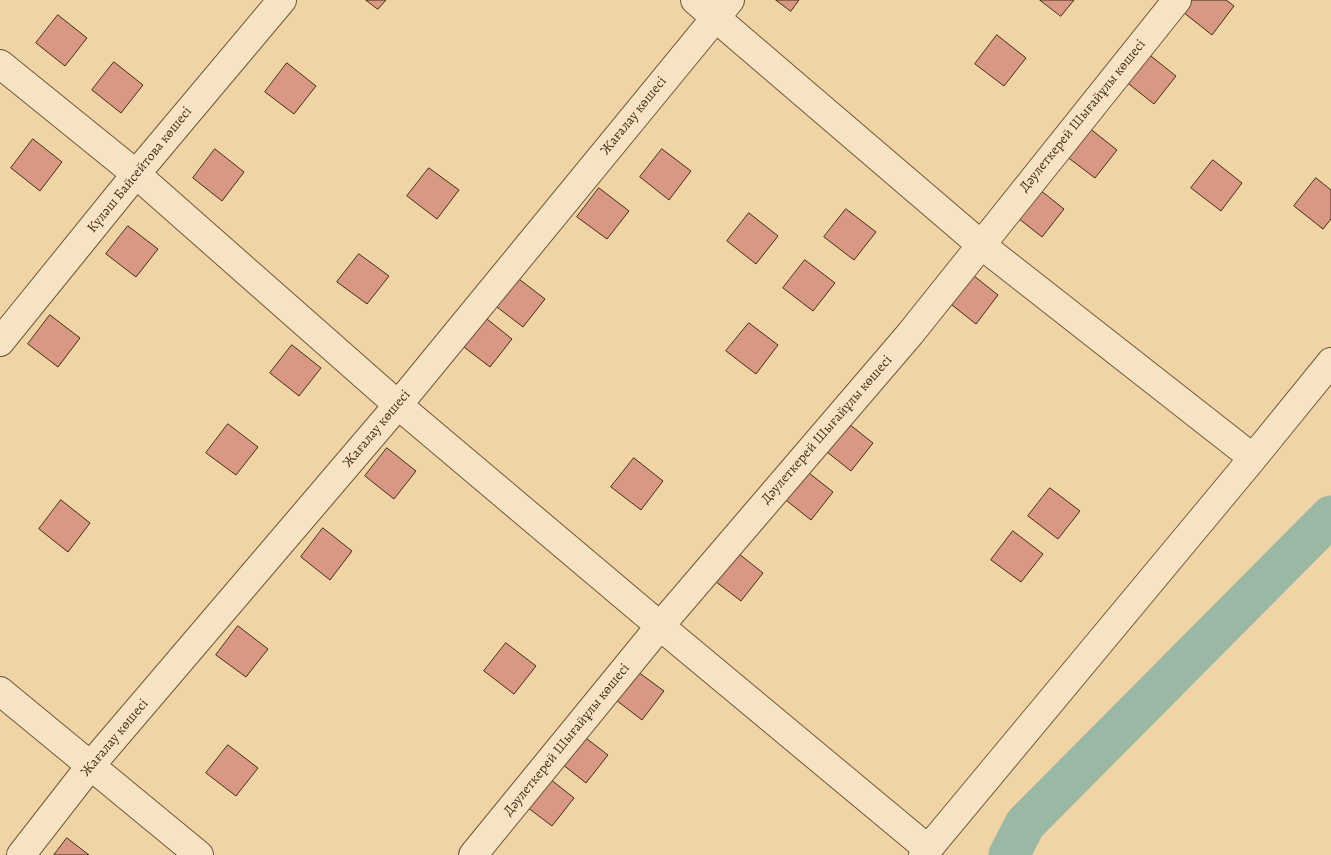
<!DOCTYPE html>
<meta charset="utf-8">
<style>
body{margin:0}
canvas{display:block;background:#f1d4a5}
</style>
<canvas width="1331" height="855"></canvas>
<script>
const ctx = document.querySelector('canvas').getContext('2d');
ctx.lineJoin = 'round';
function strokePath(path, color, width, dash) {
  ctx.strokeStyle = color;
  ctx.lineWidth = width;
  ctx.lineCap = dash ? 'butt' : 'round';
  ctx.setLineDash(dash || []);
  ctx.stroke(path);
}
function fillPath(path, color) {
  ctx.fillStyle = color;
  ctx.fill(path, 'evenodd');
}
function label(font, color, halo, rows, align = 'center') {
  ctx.font = font + ' Alegreya,serif';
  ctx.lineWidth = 5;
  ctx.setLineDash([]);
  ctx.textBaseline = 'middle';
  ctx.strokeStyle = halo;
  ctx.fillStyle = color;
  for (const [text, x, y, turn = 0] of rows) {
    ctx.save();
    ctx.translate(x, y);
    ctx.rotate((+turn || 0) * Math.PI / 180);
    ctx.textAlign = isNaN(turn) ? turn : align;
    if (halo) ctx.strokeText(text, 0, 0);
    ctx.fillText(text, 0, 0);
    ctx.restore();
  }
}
strokePath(new Path2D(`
 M1009,855L1025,824L1331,516`), '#9bb8a4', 41);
const building = new Path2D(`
 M366,0H386L378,9Z
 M776,0H799L791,11Z
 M1040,0H1074L1061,16Z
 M1192,0H1226L1234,6L1212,35L1183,12Z
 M58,15L87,38L65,66L36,43Z
 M997,35L1026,58L1004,86L975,64Z
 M1147,53L1176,76L1154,104L1125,81Z
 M114,62L143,85L121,113L92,90Z
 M287,63L316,86L294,114L265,92Z
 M1088,127L1117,150L1095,178L1066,156Z
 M33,139L62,162L40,191L11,168Z
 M215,149L244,172L222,201L193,178Z
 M662,149L691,171L669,200L640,177Z
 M1213,160L1242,183L1221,211L1191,188Z
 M429,168L459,190L437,219L407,196Z
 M1316,178L1331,190V219L1323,229L1294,206Z
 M1035,186L1064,209L1042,237L1013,214Z
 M599,188L629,211L607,239L577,217Z
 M846,209L876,232L854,260L824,237Z
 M749,213L778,236L756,264L727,241Z
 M128,226L158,249L136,277L106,254Z
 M359,254L389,276L367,304L337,282Z
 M805,260L835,283L813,311L783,288Z
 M969,272L998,295L976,324L947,301Z
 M515,276L545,299L523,327L493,304Z
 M50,315L80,338L58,367L28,344Z
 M482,315L512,339L490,367L460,344Z
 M749,323L778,345L756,374L726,351Z
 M292,345L321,368L299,396L270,373Z
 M844,420L873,443L851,471L822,448Z
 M228,424L258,447L236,475L206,453Z
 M387,448L416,471L394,499L365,476Z
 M634,458L663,481L641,510L611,487Z
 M804,469L833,492L811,520L782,497Z
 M1050,488L1080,511L1058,539L1028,516Z
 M61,500L90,523L68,552L39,529Z
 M323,528L352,551L330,580L301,557Z
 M1013,531L1043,554L1021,582L991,560Z
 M734,550L763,573L741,601L711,578Z
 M238,626L268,649L246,677L216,655Z
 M506,643L536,666L514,694L484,671Z
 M634,669L664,691L642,720L612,697Z
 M578,732L608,755L586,783L557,760Z
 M228,745L258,768L236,796L206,773Z
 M545,775L574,798L552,826L523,804Z
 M67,838L89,855H54Z`);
fillPath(building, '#d99883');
strokePath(building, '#422e15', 1);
const minor = new Path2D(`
 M695,0L980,244L1253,458
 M0,64L136,174L398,405L660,626L928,849
 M0,342L136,174L282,0
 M0,691L199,855
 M21,855L91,765L398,405L730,0
 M473,855L660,626L910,334L1177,0
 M923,855L1253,458L1331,362`);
strokePath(minor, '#6e5839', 30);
strokePath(minor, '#f6e3c4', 28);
label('14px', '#422e15', '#f6e3c4', [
 ["Жағалау көшесі",634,116,-51],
 ["Дәулеткерей Шығайұлы көшесі",1083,116,-51],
 ["Күләш Байсейтова көшесі",140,170,-51],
 ["Жағалау көшесі",377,429,-50],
 ["Дәулеткерей Шығайұлы көшесі",827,430,-49],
 ["Жағалау көшесі",115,738,-50],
 ["Дәулеткерей Шығайұлы көшесі",567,740,-51]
]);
</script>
